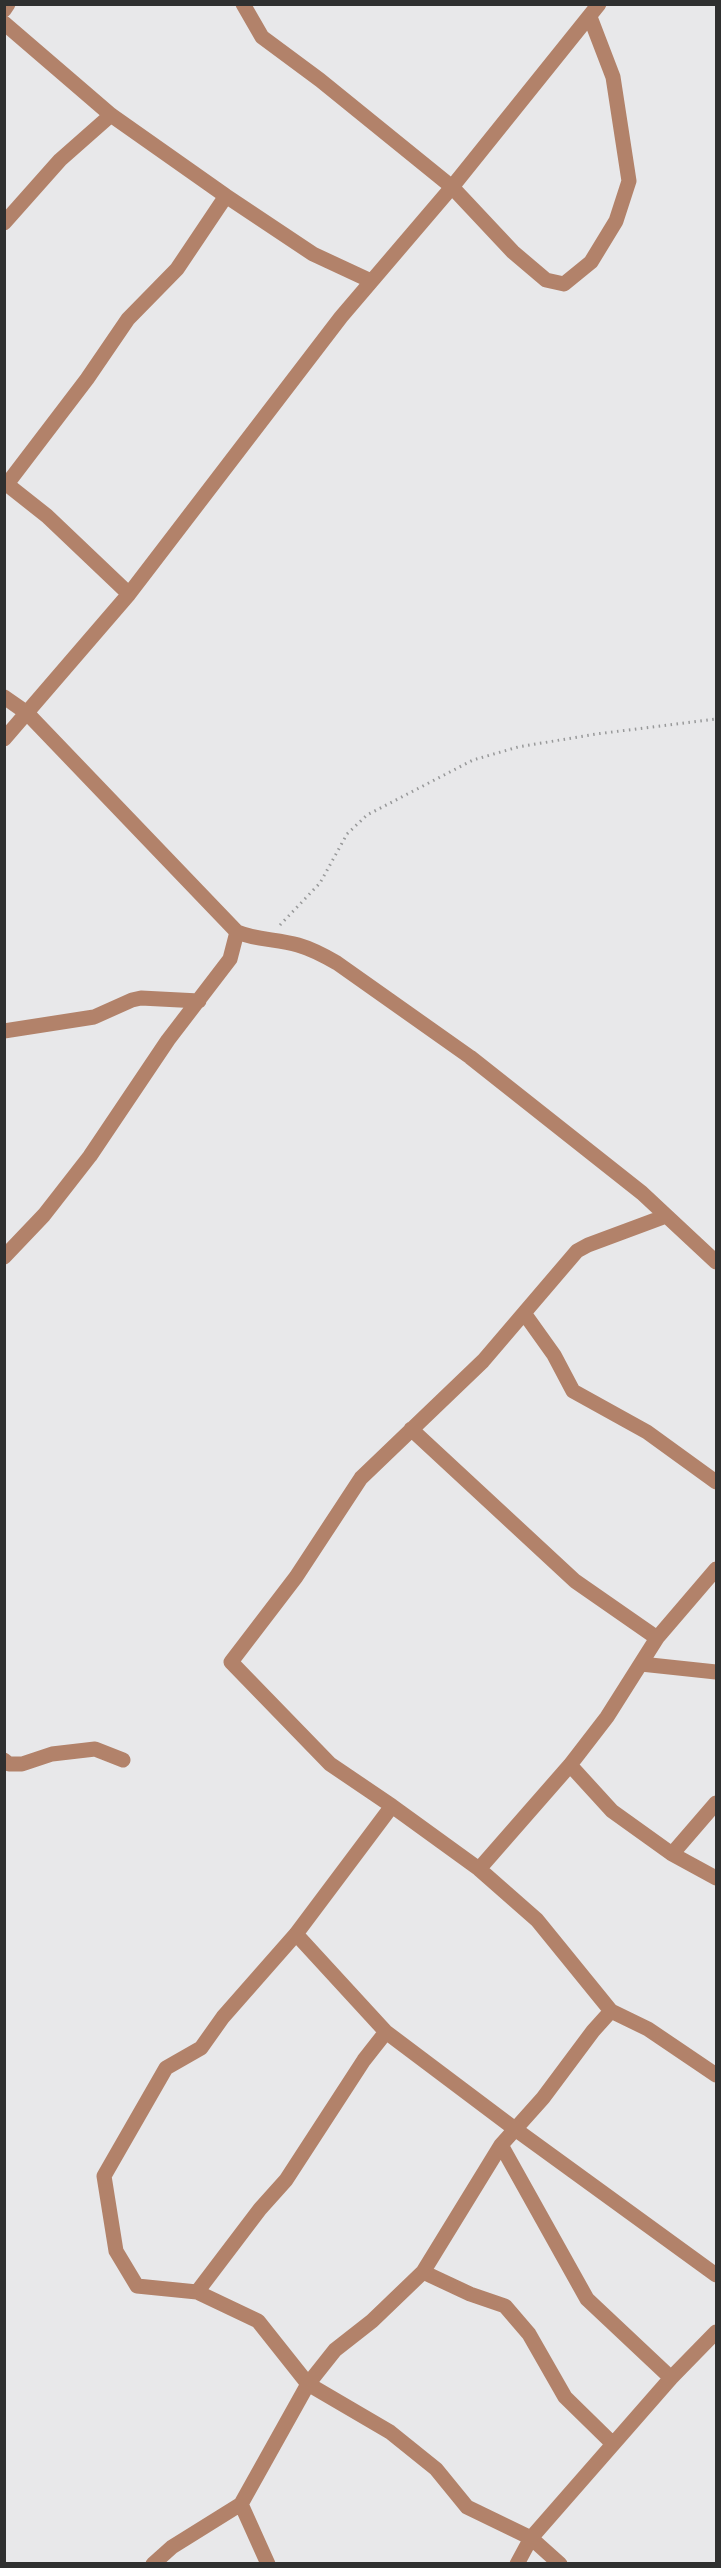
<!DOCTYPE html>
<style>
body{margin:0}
#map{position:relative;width:721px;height:2568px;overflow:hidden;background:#e8e8ea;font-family:Karla,sans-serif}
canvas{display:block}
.frame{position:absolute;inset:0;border:6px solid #2f3030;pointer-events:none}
</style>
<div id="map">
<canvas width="721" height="2568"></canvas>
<div class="frame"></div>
</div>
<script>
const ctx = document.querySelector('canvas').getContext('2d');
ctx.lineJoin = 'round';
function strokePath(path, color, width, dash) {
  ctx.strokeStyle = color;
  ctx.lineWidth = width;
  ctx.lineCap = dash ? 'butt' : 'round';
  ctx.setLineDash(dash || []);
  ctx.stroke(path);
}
strokePath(new Path2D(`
 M280,925L320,883L347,834L367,815L473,760L518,747L596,734L716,719`), '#98999a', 3, [1.5, 4.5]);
strokePath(new Path2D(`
 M243,4L262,37L320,80L452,187L513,252L546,280L564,284L591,262L616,221L629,181L613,77L590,17
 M4,10L8,4
 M4,23L111,115L226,196L313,254L371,281
 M4,223L60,160L111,115
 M4,482L47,516L129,594
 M7,484L87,379L128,319L177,269L226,196
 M4,697L27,713L237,932C256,940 278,939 298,945C312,949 325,956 337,963L470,1057L642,1193L716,1262
 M4,739L129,594L341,317L452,187L599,4
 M4,1031L94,1017L132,1000L141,998L199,1001
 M4,1257L44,1215L90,1156L168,1040L230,959L237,932
 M524,1313L554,1355L573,1391L647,1432L716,1482
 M411,1429L575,1581L657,1638
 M641,1664L716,1672
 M4,1760L9,1764H22L52,1754L95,1749L123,1760
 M570,1765L612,1811L672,1854L716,1878
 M672,1854L716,1803
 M479,1869L570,1765L607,1717L657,1638L716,1569
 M611,2011L648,2029L716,2075
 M386,2032L515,2129L716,2275
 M501,2145L587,2299L671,2378
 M423,2272L470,2294L505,2306L529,2334L565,2397L613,2444
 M197,2292L260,2209L286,2180L364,2060L386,2032L296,1934
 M241,2504L268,2564
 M153,2564L172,2547L241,2504L308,2384L335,2350L372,2321L423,2272L501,2145L543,2098L593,2031L611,2011L537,1920L479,1869L392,1806
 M517,2564L531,2538L671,2378L716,2332
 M560,2564L531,2538L467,2507L436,2469L390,2432L308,2384L258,2321L197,2292L137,2286L116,2251L104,2176L166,2068L201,2048L223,2017L296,1934L392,1806L330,1764L231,1662L296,1577L361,1478L483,1361L577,1251L588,1245L666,1216`), '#b2826a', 15);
</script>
